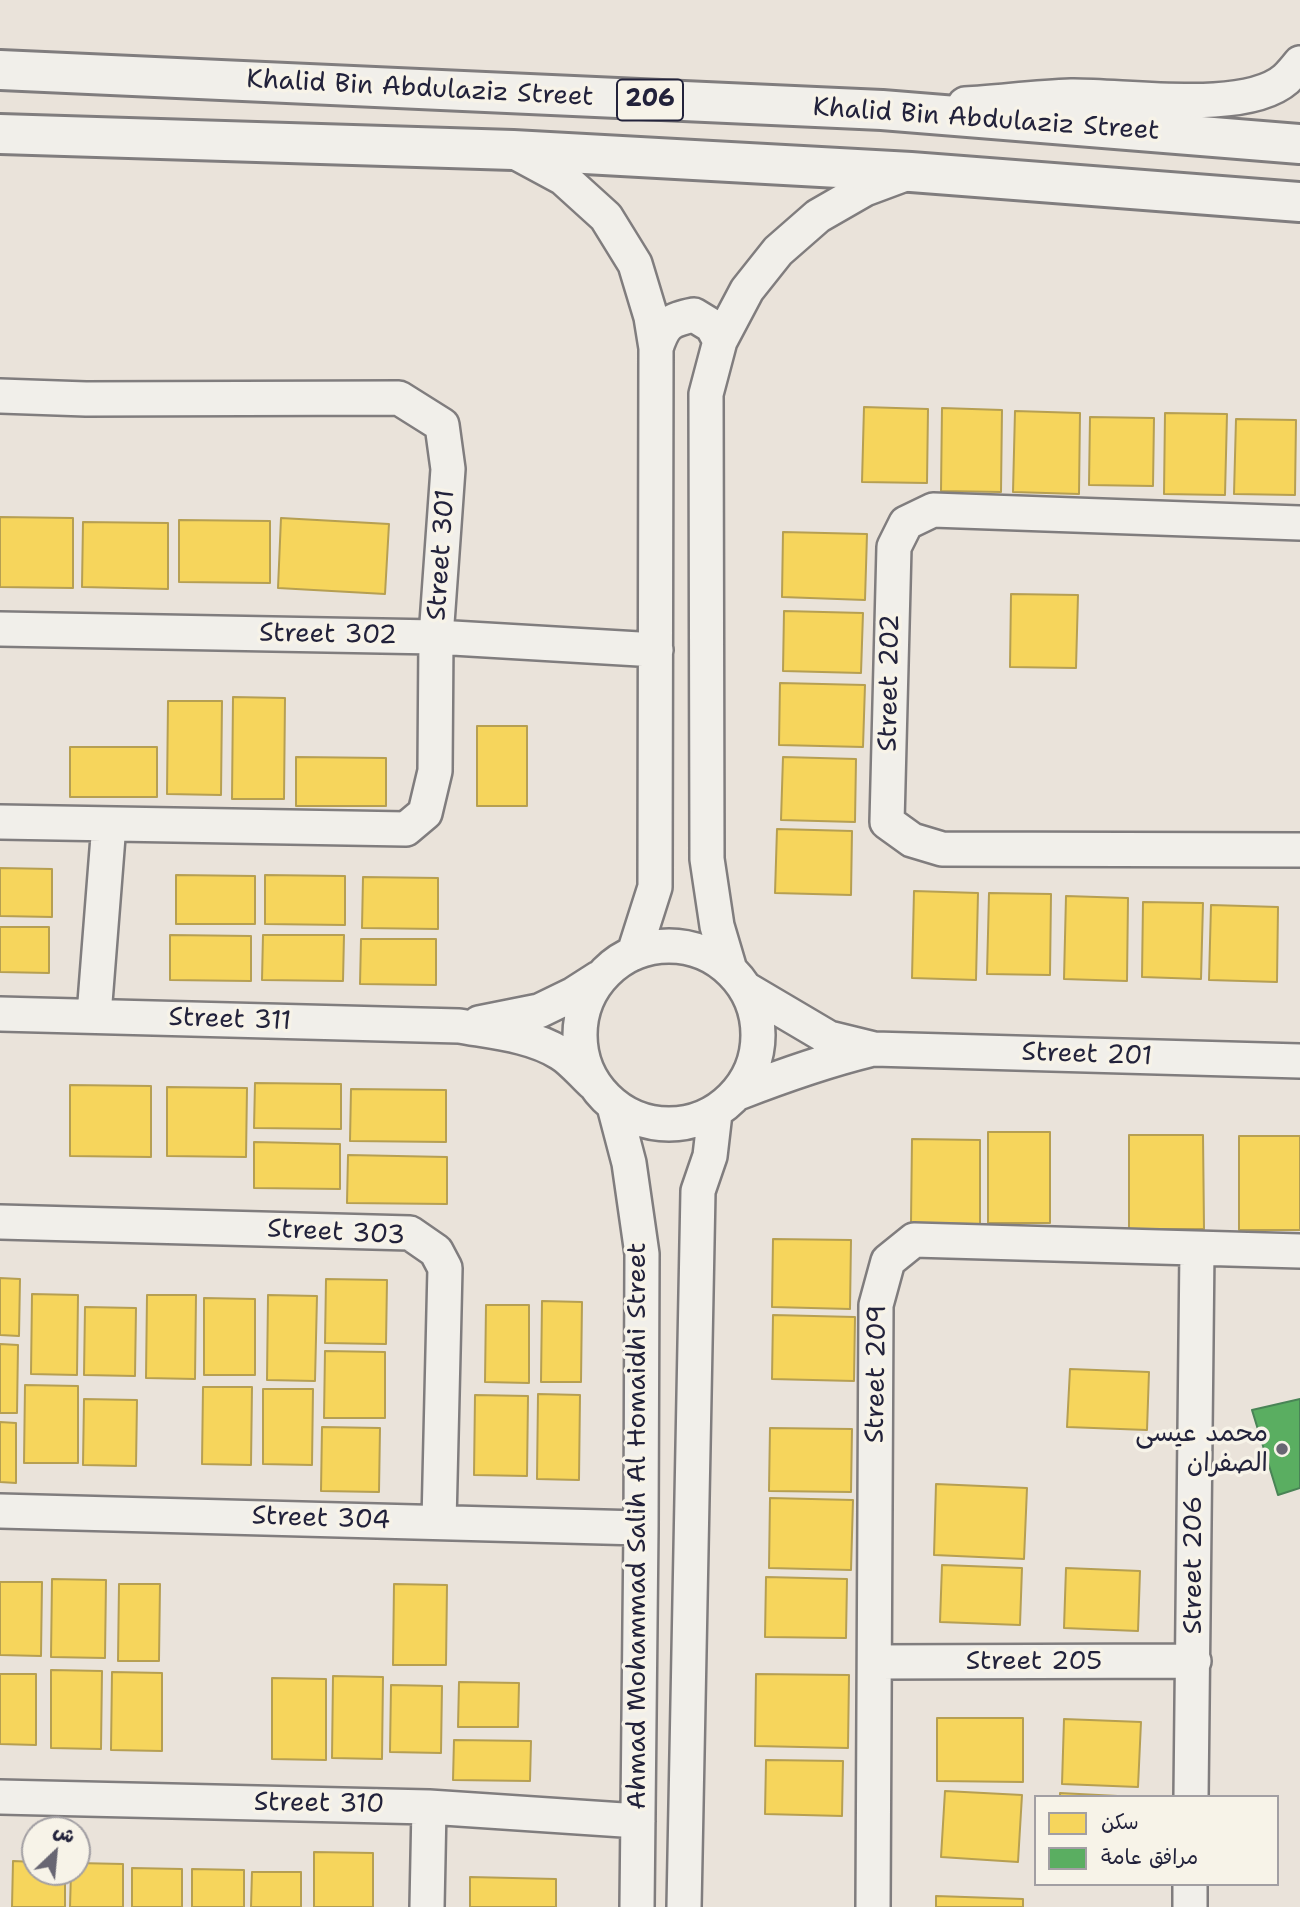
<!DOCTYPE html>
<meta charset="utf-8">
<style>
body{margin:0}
#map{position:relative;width:1300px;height:1907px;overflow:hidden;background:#eae3da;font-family:"Shantell Sans","Playpen Sans Arabic",sans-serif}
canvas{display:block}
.legend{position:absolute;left:1034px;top:1795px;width:245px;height:91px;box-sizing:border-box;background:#f7f3e8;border:2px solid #a29fa3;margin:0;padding:9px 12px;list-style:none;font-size:21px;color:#22223b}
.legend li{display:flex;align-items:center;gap:14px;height:35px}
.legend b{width:35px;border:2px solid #a29fa3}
.north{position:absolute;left:21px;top:1816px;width:70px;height:70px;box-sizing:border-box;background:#f7f3e8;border:2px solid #a29fa3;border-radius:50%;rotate:26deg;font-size:19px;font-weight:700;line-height:28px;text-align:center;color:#22223b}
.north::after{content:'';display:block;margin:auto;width:24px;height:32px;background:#686673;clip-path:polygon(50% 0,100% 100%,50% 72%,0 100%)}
</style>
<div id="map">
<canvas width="1300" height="1907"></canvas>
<ul class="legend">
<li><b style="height:19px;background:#f6d55c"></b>سكن</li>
<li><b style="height:19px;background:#5aae61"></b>مرافق عامة</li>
</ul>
<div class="north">ش</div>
</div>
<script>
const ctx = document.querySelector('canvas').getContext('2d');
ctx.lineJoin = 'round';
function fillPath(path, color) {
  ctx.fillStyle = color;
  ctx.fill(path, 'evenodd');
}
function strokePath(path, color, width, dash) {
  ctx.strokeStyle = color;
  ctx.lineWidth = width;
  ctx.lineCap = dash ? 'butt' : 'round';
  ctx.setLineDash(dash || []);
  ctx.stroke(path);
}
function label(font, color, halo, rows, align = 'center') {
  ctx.font = font + ' "Shantell Sans","Playpen Sans Arabic",sans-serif';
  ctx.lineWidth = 7;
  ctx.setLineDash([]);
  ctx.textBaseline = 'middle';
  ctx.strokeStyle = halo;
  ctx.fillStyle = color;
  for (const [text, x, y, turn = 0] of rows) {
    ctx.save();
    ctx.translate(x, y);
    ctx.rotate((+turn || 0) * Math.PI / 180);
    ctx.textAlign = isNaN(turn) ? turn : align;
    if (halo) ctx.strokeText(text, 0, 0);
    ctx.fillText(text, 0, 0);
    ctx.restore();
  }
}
const homes = new Path2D(`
 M864,407L928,409L927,483L862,482Z
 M942,408L1002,410L1001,492L941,491Z
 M1015,411L1080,413L1079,494L1013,492Z
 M1165,413L1227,414L1225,495L1164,494Z
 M1090,417L1154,418L1153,486L1089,485Z
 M1236,419L1296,420L1295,495L1234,494Z
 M0,517L73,518V588L0,587Z
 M281,518L389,524L385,594L278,588Z
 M179,520L270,521V583L179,582Z
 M83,522L168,523V589L82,587Z
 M783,532L867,534L865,600L782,597Z
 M1011,594L1078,595L1076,668L1010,667Z
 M784,611L863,613L861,673L783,671Z
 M780,683L865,685L863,747L779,745Z
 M233,697L285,698L284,799H232Z
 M168,701H222L221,795L167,794Z
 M477,726H527V806H477Z
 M70,747H157V797H70Z
 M296,757L386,758V806H296Z
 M783,757L856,759L855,822L781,820Z
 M777,829L852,831L851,895L775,893Z
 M0,868L52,869V917L0,916Z
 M176,875L255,876V924H176Z
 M265,875L345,876V925L265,924Z
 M363,877L438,878V929L362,928Z
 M914,891L978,893L976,980L912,978Z
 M989,893L1051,894L1050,975L987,974Z
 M1066,896L1128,898L1127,981L1064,979Z
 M1143,902L1203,903L1201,979L1142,977Z
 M1211,905L1278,907L1277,982L1209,980Z
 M0,927H49V973L0,972Z
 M170,935L251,936V981L170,980Z
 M263,935H344L343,981L262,980Z
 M361,939H436V985L360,984Z
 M255,1083L341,1084V1129L254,1128Z
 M70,1085L151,1086V1157L70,1156Z
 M167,1087L247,1088L246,1157L167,1156Z
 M351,1089L446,1090V1142L350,1141Z
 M988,1132H1050V1223H988Z
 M1129,1135H1203L1204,1229H1129Z
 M1239,1136H1300V1230H1239Z
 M912,1139L980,1140V1224L911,1223Z
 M254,1142L340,1144V1189L254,1188Z
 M348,1155L447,1157V1204L347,1203Z
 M773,1239L851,1240L850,1309L772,1307Z
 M0,1278L20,1279L19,1336L0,1335Z
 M326,1279L387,1280L386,1344L325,1343Z
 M32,1294L78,1295L77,1375L31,1374Z
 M147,1295H196L195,1379L146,1378Z
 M268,1295L317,1296L315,1381L267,1380Z
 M204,1298L255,1299V1375H204Z
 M542,1301L582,1302L581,1382H541Z
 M486,1305H529V1383L485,1382Z
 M85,1307L136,1308L135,1376L84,1375Z
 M773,1315L855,1317L854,1381L772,1379Z
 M0,1344L18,1345L17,1413H0Z
 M325,1351L385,1352V1418H324Z
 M1070,1369L1149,1372L1147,1430L1067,1427Z
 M25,1385L78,1386V1463H24Z
 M203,1387H252L251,1465L202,1464Z
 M263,1389H313L312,1465L263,1464Z
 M538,1394L580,1395L579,1480L537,1479Z
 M475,1395L528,1396L527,1476L474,1475Z
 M84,1399L137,1400L136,1466L83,1465Z
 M0,1422L16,1423V1483L0,1482Z
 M322,1427L380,1428L379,1492L321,1491Z
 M770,1428L852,1429L851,1492L769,1491Z
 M936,1484L1027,1488L1024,1559L934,1555Z
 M770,1498L853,1500L851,1570L769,1568Z
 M942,1565L1022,1568L1020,1625L940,1622Z
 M1066,1568L1140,1571L1138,1631L1064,1628Z
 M766,1577L847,1579L846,1638L765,1637Z
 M52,1579L106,1580L105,1658L51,1657Z
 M0,1582H42L41,1656L0,1655Z
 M119,1584H160L159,1661H118Z
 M394,1584L447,1585L446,1665H393Z
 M51,1670L102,1671L101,1749L51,1748Z
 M112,1672L162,1673V1751L111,1750Z
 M0,1674H36V1745L0,1744Z
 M756,1674L849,1675L848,1748L755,1746Z
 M333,1676L383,1677L382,1759L332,1758Z
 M272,1678L326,1679V1760L272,1759Z
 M459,1682L519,1683L518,1727H458Z
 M391,1685L442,1686L441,1753L390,1752Z
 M937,1718H1023V1782L937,1781Z
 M1064,1719L1141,1722L1138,1787L1062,1784Z
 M454,1740L531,1741L530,1781L453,1780Z
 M766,1760L843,1761L842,1816L765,1814Z
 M945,1791L1022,1795L1018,1862L941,1857Z
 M1060,1793L1137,1797H1060Z
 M314,1852L373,1853V1907H314Z
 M13,1861L35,1862V1872H65V1907H12Z
 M77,1863L123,1864V1907H70L71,1872H77Z
 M132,1868L182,1869V1907H132Z
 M192,1869L244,1870V1907H192Z
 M252,1872H301V1907H251Z
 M470,1877L556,1879V1907H470Z
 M936,1896L1023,1899V1907H936Z`);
fillPath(homes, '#f6d55c');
strokePath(homes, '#b69f52', 2);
const public = new Path2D(`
 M1300,1399V1488L1278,1495L1252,1410Z`);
fillPath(public, '#5aae61');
strokePath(public, '#498456', 2);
const minor = new Path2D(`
 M965,104C1000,102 1036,97 1071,96C1125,95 1245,115 1286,79C1291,74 1296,68 1300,63
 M513,151L563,178L606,217L635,264L651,317L656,348L655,887L634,953
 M656,348C664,324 669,320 694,315L712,326L720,341
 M0,396L86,399L399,398L442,425L448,469L436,637L435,771L425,813L406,829L0,822
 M1300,523L933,510L906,523L894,547L887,822L912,840L942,849L1300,850
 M0,629L436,637L656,650
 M580 1035a89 89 0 1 1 178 0a89 89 0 1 1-178 0Z
 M730,970L717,926L707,859L706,394L720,341L747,290L778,251L818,216L865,189L908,173
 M746,989L829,1038L874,1049L1300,1061
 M0,1014L459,1026C493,1032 531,1035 560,1053C572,1060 583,1074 593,1083
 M94,1015L109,824
 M479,1023L539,1011L574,994L599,978
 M738,1093C782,1076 824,1061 869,1050
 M614,1106L629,1163L642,1254L641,1528L637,1907
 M0,1222L410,1233L436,1251L445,1268L439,1522
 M0,1511L641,1528
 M875,1662L1194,1661
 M0,1797L429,1807L638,1821
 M1191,1797L1197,1249
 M427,1907L429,1807
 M684,1907L698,1191L710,1156L715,1113
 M873,1907L876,1305L888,1261L914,1240L1300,1251
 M1190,1907V1884`);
const major = new Path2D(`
 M0,70L882,110L1300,144
 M0,134L513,150L911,172L1300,202`);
strokePath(minor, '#807d7e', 38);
strokePath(major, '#807d7e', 44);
strokePath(minor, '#f1efea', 33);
strokePath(major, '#f1efea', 38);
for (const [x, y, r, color] of [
 [1282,1449,7,"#686673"]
]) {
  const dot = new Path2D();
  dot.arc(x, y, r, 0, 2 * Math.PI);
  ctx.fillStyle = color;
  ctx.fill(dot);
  strokePath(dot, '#f7f3e8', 2.5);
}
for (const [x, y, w] of [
 [650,100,66]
]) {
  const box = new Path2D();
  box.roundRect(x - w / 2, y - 20.5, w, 41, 5);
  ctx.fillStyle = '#f7f3e8';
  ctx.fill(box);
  strokePath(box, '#22223b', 2);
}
label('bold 24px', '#22223b', null, [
 ["206",650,100]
]);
label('26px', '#22223b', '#f7f3e8', [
 ["Khalid Bin Abdulaziz Street",420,89,3],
 ["Khalid Bin Abdulaziz Street",986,120,4],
 ["Street 301",442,555,-86],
 ["Street 302",328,635,1],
 ["Street 202",890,683,-89],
 ["Street 311",230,1020,2],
 ["Street 201",1087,1055,2],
 ["Street 303",336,1233,3],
 ["Street 209",877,1374,-89],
 ["Street 304",321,1519,2],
 ["Ahmad Mohammad Salih Al Homaidhi Street",638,1526,-90],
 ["Street 206",1194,1565,-90],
 ["Street 205",1034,1662],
 ["Street 310",319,1804,1]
]);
label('26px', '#22223b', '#f7f3e8', [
 ["محمد عيسى",1268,1434],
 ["الصفران",1268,1464]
], 'right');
</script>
